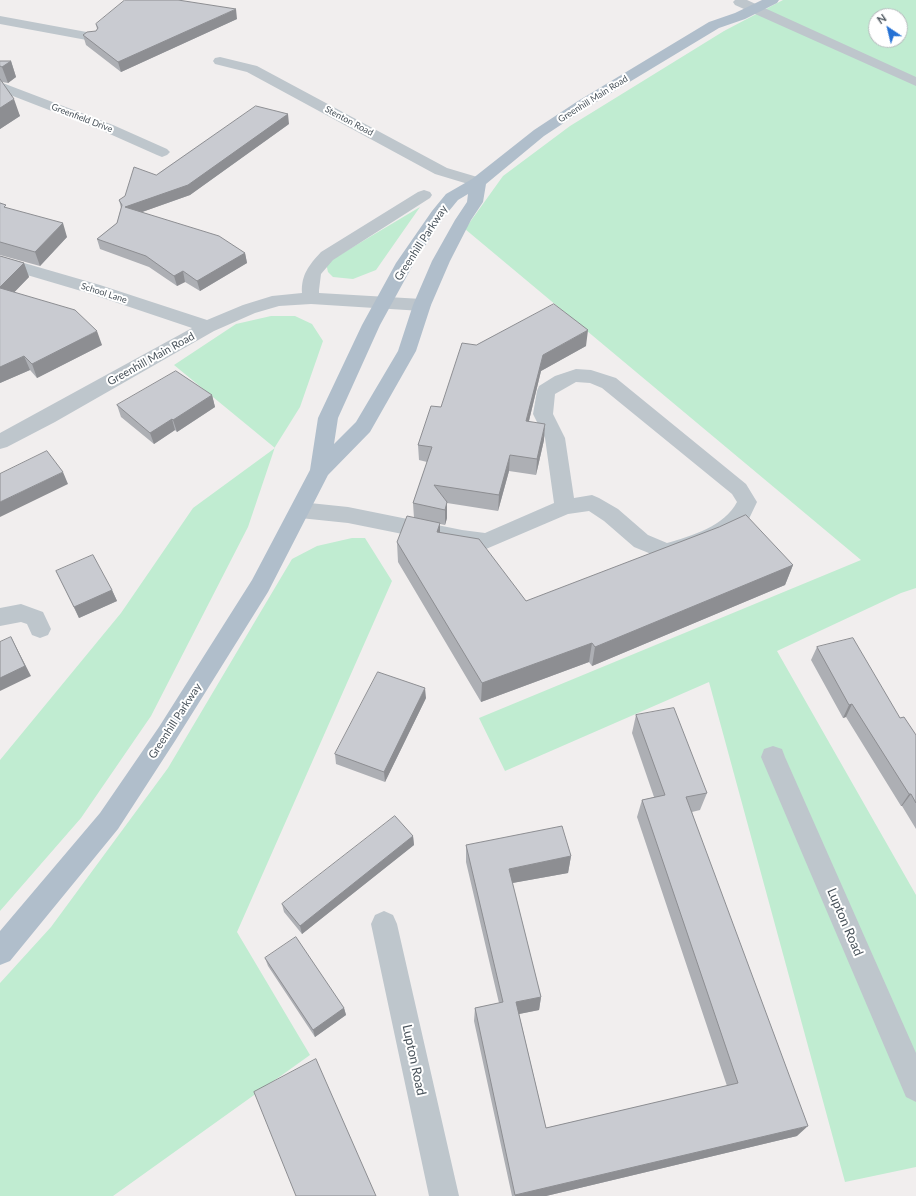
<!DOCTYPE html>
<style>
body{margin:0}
#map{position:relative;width:916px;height:1196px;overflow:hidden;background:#f1eeee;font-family:Lato,sans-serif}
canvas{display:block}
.north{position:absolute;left:868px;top:8px;width:40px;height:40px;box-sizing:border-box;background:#fff;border:1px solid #b6babd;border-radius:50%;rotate:325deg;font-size:11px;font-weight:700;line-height:16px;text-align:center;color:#48525a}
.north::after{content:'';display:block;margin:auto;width:14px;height:18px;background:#2571d4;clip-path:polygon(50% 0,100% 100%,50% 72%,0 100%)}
</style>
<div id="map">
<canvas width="916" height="1196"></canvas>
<div class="north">N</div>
</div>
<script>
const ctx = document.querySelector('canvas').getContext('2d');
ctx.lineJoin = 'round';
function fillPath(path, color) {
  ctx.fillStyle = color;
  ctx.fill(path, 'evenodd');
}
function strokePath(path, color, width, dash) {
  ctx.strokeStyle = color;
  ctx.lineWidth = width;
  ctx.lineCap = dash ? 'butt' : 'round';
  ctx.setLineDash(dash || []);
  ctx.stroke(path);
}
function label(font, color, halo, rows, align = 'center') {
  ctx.font = font + ' Lato,sans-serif';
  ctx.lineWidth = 4;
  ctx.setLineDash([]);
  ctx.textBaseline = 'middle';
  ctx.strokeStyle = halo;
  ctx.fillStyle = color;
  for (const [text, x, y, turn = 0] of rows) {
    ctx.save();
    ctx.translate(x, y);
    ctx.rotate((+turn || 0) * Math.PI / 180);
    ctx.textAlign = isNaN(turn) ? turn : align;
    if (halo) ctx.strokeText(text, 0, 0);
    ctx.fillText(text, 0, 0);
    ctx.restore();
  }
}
fillPath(new Path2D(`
 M783,0H916V588L901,593L777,651L916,895V1167L845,1182L709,682L505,771L479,718L861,560L465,229L503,176L570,126L724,31ZM876,16H900V40H876Z
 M420,207L376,270L353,279L333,277L328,272L326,263Z
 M271,316H295L312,324L323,341L300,407L275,447L248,527L151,716L81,818L0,911V760L121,613L193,508L275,448L174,365L236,324Z
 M352,538H365L392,581L237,932L310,1055L113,1196H0V983L51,927L168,768L292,559L317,546Z`), '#c0ecd1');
fillPath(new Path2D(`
 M735,0H747L916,77V86L735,5L733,2Z
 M0,16L92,33L97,34L99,37L97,40L92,41L0,24Z
 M220,57L257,66L447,168L484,179L486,182L484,185L478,187L435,174L247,72L215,64L213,61L215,58Z
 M0,82L113,125L167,149L170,152L167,155L162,157L157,155L103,131L0,91Z
 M424,190L430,192L432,195L430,198L333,260L321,274L319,290V293L422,299L428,301L431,305L428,309L422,311L311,304L279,306L255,313L214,331L55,422L7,447L0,449V433L192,328L88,293L0,267V256L100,285L207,320L243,305L272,296L302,293C301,275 309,265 321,252L418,192Z
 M576,369L591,370L616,378L746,484L757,502L747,523L713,546L666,560L634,547L604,521L589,511L568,514L486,549L462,546L348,523L300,518L293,516L290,510L293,504L300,502L348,507L462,530L485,533L554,503L545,438L533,414L537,391L539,386L555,376ZM576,382L590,383L602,388L732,494L737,502C725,526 691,536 667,543L648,535L618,509L599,498L592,495L574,498L565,438L553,414L555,394Z
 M21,604L43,612L51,629L48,635L40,638L32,635L27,624L21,622L0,626V608Z
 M773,746L782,749L785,757L916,1053V1102L906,1097L761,757L764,749Z
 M384,911L393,915L397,924L459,1196H429L371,924L375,915Z`), '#bec6cc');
fillPath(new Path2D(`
 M762,0H779L777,3L745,19L719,28L588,107L544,136L486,184L483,202L471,220L450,261L431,305L416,351L370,432L328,475L268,592L175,741L118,829L10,961L0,965V931L100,813L159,727L252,580L310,470L318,418L362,325L396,263L432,211L446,194L472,179L534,130L578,101L709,22L735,13ZM468,194L467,202L455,220L432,261L413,305L398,351L356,422L334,444L338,418L380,325L414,263L444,217L458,200Z`), '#b0becb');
fillPath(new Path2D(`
 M237,19L121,72L86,45L83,35L96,31L97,29L96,24Z
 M0,61H11L16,77L8,83L2,82L20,116L0,129Z
 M289,124L190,195L142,212L245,253L247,263L200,291L185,282L177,286L149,267L100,249L97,239L117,223L121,208L119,200Z
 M0,203L7,208L67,237L40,266L0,255Z
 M0,256L24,263L29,277L14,292L102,345L37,378L30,370L0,383Z
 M476,345L586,346L541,371L529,421L544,440L536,475L509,471L498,511L447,503V518L445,525L440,524V532L526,601L793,565L785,585L592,666L589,662L481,702L398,562L397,542L414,518L413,503L427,462L419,460L418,445L441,407Z
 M212,395L215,407L177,432L175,430L154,444L121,417L117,405Z
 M56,571L112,590L117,601L79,618Z
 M817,647L900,718L916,735V829L902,806H901L846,717L843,718L811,660Z
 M426,698L385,782L336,764L335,754Z
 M636,715L707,793L700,810L692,812L797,1136L546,1196H512L474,1021L475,1008L499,1003L466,862V845L571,856L568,873L512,883L541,997L539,1010L519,1014L546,1128L727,1086L637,817L642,800L654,797L632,733Z
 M413,836L414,845L302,934L284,912L282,904Z
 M265,958L344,1008L346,1015L315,1037L268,966Z`), '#adafb4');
fillPath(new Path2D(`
 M236,9L237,19L121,72L118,62Z
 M11,61L16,77L8,83L2,67Z
 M14,99L20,116L0,129V108Z
 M288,114L289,124L190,195L128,217L125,207Z
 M63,223L67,237L40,266L35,252Z
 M245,253L247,263L200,291L197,281Z
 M24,263L29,277L5,302L0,290V287Z
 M183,271L185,282L177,286L174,276Z
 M588,330L586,346L541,371L525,437L526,421L543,355Z
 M97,331L102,345L37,378L32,364Z
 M24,356L30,370L0,383V367Z
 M212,395L215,407L177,432L173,420Z
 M172,419L175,430L154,444L150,433Z
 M545,424L544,440L536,475L537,459Z
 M510,455L509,471L498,511L499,495Z
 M63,472L68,484L0,517V502Z
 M447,502V518L445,525V510Z
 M440,523V543L437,532Z
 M793,565L785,585L592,666L595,647Z
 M112,590L117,601L79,618L74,607Z
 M11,637L31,676L0,691V678Z
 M592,643L589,662L481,702L482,683Z
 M425,688L426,698L385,782L384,772Z
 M852,704L846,717L843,718L849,705Z
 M909,794H911L902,806H901Z
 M413,836L414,845L302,934L300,926Z
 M571,856L568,873L507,884L509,869Z
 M541,997L539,1010L514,1015L516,1002Z
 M344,1008L346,1015L315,1037L313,1030Z
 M808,1126L797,1136L546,1196H515V1195Z`), '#8d8e92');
const building = new Path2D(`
 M125,0H178L236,9L118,62L83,35L87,32L96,31L98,28L96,24Z
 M0,61H11L2,67L0,66Z
 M0,79L14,99L0,108Z
 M256,106L288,114L188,185L125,207L219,236L245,253L197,281L183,271L174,276L146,256L97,239L117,223L122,205L119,200L125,196L134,167L156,175Z
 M0,203L6,205L4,207L63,223L35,252L0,242Z
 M0,256L24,263L0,287Z
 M0,288L75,310L97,331L32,364L24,356L0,367Z
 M554,304L588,330L543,355L526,421L545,424L537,459L510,455L499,495L434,485L447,502L445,510L413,503L432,447L418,445L431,406L441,407L462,343L476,345Z
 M176,371L212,395L173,420L172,419L150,433L117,405Z
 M47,451L63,472L0,502V474Z
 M746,515L793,565L595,647L592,643L482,683L397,542L407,516L440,523L437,532L479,539L526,601L719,527Z
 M93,555L112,590L74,607L56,571Z
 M11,637L25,666L0,678V642Z
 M853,638L900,718L904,717L916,735V803L911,794H909L852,704L849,705L817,647Z
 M378,672L425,688L384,772L335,754Z
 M674,708L707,793L686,797L808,1126L515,1195L475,1008L503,1002L466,845L562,826L571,856L509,869L541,997L516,1002L546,1128L738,1083L642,800L665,795L636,715Z
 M395,816L413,836L300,926L282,904Z
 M296,937L344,1008L313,1030L265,958Z
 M316,1059L376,1196H296L254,1092Z`);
fillPath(building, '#c9cbd1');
strokePath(building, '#8d8e92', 1);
label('9px', '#48525a', '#fff', [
 ["Greenhill Main Road",593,99,-32],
 ["Greenfield Drive",82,118,21],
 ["Stenton Road",349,121,28],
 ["School Lane",104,293,18]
]);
label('11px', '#48525a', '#fff', [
 ["Greenhill Parkway",421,243,-57],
 ["Greenhill Main Road",151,359,-29],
 ["Greenhill Parkway",175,721,-57]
]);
label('13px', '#48525a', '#fff', [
 ["Lupton Road",845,922,67],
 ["Lupton Road",414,1060,78]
]);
</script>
